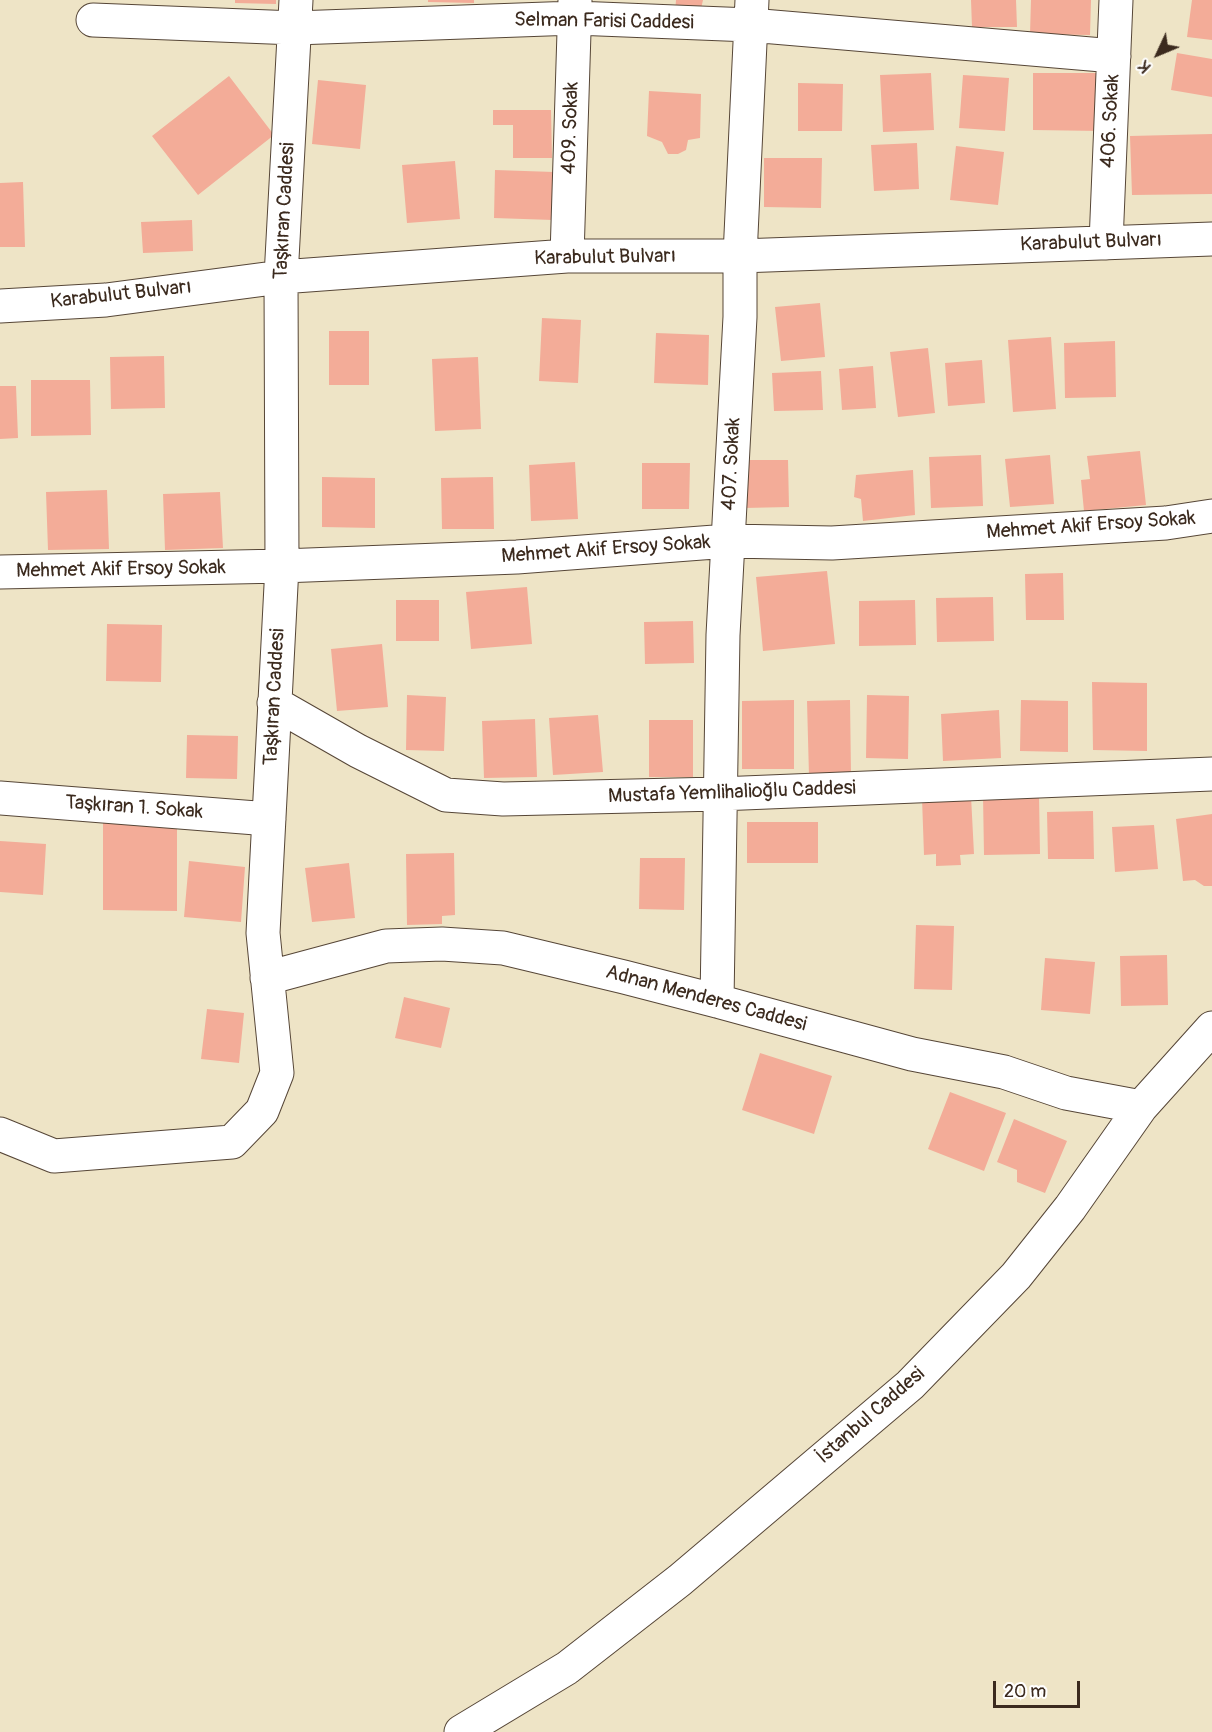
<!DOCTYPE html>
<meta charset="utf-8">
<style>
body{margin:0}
#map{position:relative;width:1212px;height:1732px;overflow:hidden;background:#eee4c6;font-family:Pangolin,sans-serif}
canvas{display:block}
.north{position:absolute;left:1128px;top:24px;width:60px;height:60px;-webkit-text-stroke:4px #fff;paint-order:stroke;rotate:226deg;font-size:16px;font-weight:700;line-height:24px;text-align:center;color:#3b2a1e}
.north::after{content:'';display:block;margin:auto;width:21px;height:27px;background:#3b2a1e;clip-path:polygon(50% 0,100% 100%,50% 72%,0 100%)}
.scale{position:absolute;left:993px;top:1681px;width:87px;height:27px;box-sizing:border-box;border:3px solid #3b2a1e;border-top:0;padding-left:8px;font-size:18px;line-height:21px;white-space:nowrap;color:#3b2a1e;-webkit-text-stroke:4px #fff;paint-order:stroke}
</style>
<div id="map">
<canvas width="1212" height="1732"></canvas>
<div class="north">K</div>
<div class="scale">20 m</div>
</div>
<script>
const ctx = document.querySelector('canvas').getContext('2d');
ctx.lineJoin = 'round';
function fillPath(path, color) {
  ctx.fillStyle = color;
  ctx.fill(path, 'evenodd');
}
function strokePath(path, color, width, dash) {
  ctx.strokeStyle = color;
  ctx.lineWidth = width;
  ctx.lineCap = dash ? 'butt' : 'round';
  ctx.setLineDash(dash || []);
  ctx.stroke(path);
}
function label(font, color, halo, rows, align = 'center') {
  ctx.font = font + ' Pangolin,sans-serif';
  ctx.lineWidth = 4.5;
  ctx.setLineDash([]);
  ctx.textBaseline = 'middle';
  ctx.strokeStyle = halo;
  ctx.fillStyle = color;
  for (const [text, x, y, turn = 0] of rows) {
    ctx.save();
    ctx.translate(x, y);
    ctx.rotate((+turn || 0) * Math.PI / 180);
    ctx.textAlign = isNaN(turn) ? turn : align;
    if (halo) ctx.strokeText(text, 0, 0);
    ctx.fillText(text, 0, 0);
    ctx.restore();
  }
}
fillPath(new Path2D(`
 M235,0H276V4L235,3Z
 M428,0H474V3L428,2Z
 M676,0H703L700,13L675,12Z
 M971,0H1016L1017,27H972Z
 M1031,0H1091L1090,35L1030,34Z
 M1192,0H1212V40L1187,37Z
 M1177,53L1212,59V97L1171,90Z
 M931,73L934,130L883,132L880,75Z
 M1033,73H1101V131L1033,130Z
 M963,75L1009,78L1005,131L959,128Z
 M229,76L274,135L198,195L152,136Z
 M318,80L366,85L360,149L312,144Z
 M798,83L843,84L842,131H798Z
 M649,91L701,94L700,138L688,140L686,150L678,154H668L662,142L647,136Z
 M493,110H551L552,158H513V125H493Z
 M1212,134V194L1132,195L1130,136Z
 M917,143L919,189L874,191L871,145Z
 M956,146L1004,152L998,205L950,200Z
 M764,158H822L821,208L764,207Z
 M455,161L460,219L407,223L402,165Z
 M495,170L554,172L553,220L494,218Z
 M23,182L25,247H0V183Z
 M192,220L193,251L143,253L141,222Z
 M820,303L825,357L781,361L775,307Z
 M542,318L581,320L578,383L539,381Z
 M329,331H369V385H329Z
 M656,333L709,335L708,385L654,383Z
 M1051,337L1056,409L1013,412L1008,340Z
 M1115,341L1116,397L1065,398L1064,343Z
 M928,348L935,413L898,417L890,352Z
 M164,356L165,408L111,409L110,357Z
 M478,357L481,429L435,431L432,359Z
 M982,360L985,403L948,406L945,363Z
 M873,366L876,408L842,410L839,369Z
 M821,371L823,410L774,411L772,373Z
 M31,380H90L91,435L31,436Z
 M0,386H16L18,438L0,439Z
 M1140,451L1146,505L1084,511L1081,480L1090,479L1087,456Z
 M981,455L983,506L931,508L929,457Z
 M1050,455L1054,504L1010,507L1005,459Z
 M743,460H788L789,507L744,508Z
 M575,462L578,519L531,521L529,465Z
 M642,463H690L689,509H642Z
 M913,470L915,515L863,521L861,499L854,497L856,475Z
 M322,477L375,478V528L322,527Z
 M493,477L494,529H442L441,478Z
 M107,490L109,549L48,550L46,492Z
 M220,492L223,548L165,550L163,494Z
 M827,571L835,644L763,651L756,577Z
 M1063,573L1064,620H1026L1025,574Z
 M527,587L532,644L471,649L466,592Z
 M993,597L994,641L937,642L936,598Z
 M396,600H439V641H396Z
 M915,600L916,645L859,646V601Z
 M693,621L694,663L645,664L644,622Z
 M107,624L162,625L161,682L106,681Z
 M382,644L388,707L337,711L331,649Z
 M1092,682L1147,683V751L1093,750Z
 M407,695L446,697L444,751L406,750Z
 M867,695L909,696L908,759L866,758Z
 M794,700V769H742V701Z
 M850,700L851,775L809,776L807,701Z
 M1021,700L1068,701V752L1020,751Z
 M999,710L1001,758L943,761L941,714Z
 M598,715L603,772L553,775L549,718Z
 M535,719L537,777L484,778L482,721Z
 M649,720H693V777H649Z
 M187,735L238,736L237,779L186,778Z
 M1039,794L1040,854L984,855L983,795Z
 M971,796L974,854L960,855L961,865L936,866V854L924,855L922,798Z
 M1093,811L1094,859H1048L1047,812Z
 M1212,814V886H1204L1195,880L1183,881L1176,819Z
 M103,819L177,820V911L103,910Z
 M747,822H818V863H747Z
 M1154,825L1158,869L1115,872L1112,827Z
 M0,841L46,844L43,895L0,892Z
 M454,853L455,915L442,916V924L407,925L406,854Z
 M640,858H685L684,910L639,909Z
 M189,861L245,867L241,922L184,917Z
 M349,863L355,918L312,922L305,868Z
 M916,925L954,926L952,990L914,989Z
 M1167,955L1168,1005L1121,1006L1120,956Z
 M1045,958L1095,962L1090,1014L1041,1010Z
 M404,997L450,1008L441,1048L395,1038Z
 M207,1009L244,1013L239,1063L201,1059Z
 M760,1053L832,1076L814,1134L742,1110Z
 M950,1092L1006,1113L984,1171L928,1149Z
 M1014,1119L1067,1141L1045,1193L1017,1182V1170L997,1162Z`), '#f3ac98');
const minor = new Path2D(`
 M93,20L295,28L575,18L750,25L1114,56
 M1106,243L1116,0
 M567,256L575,0
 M0,306L106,300L281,277L567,256H740L1212,239
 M0,572L282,566L517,557L728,541L832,543L1166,523L1212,516
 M274,703L358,751L446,795L503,799L719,794L1212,774
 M0,798L269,819
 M267,978L386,946L442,944L503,948L624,977L717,1001L912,1054L1004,1072L1066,1093L1141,1107
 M717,1001L723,635L740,317V256L752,0
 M0,1134L54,1156L232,1142L262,1111L277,1073L263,933L282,566L281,277L296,0
 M461,1732L567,1668L680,1580L910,1385L1016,1276L1070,1208L1141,1107L1212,1028`);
strokePath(minor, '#564637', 35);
strokePath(minor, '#fff', 33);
label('20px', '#3b2a1e', '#fff', [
 ["Selman Farisi Caddesi",604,22,1],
 ["406. Sokak",1111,121,-87],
 ["409. Sokak",571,128,-88],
 ["Taşkıran Caddesi",285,211,-87],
 ["Karabulut Bulvarı",1091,243,-2],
 ["Karabulut Bulvarı",605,258,-1],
 ["Karabulut Bulvarı",121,295,-6],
 ["407. Sokak",732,464,-87],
 ["Mehmet Akif Ersoy Sokak",1091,526,-4],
 ["Mehmet Akif Ersoy Sokak",606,550,-4],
 ["Mehmet Akif Ersoy Sokak",121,570,-1],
 ["Taşkıran Caddesi",275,697,-87],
 ["Mustafa Yemlihalioğlu Caddesi",732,793,-2],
 ["Taşkıran 1. Sokak",134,808,4],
 ["Adnan Menderes Caddesi",706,999,15],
 ["İstanbul Caddesi",871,1416,-41]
]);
</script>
